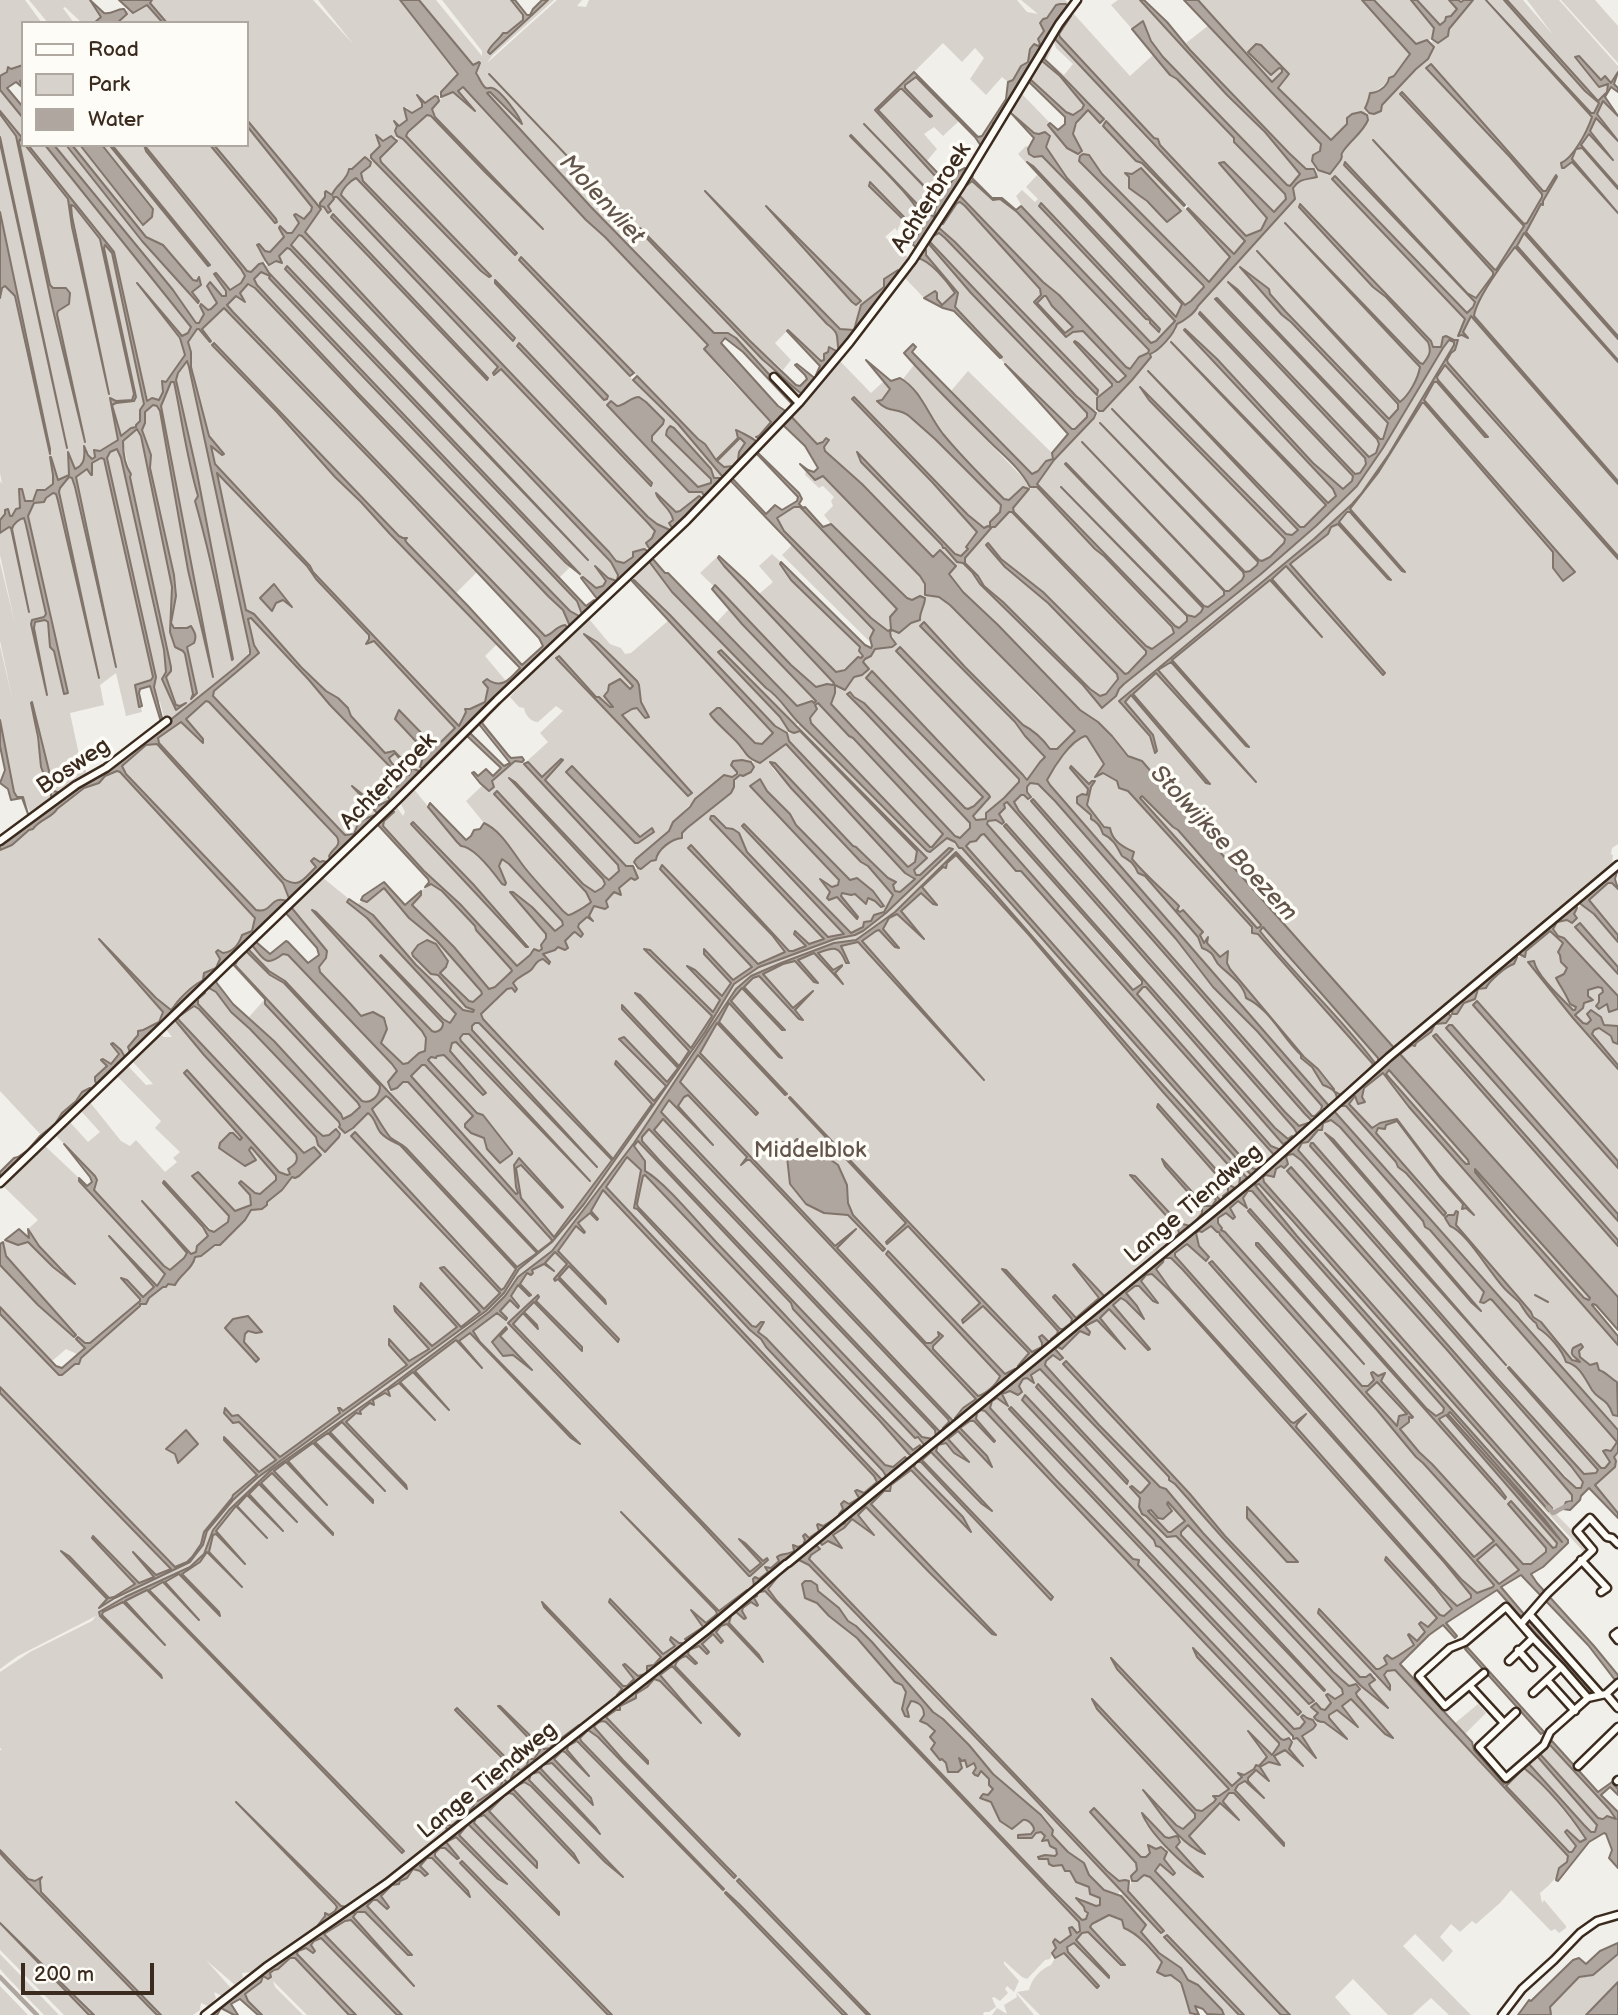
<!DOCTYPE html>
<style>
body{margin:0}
#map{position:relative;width:1618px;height:2015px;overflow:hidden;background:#f1efea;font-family:"Balsamiq Sans",sans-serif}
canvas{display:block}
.legend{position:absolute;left:21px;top:21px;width:228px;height:126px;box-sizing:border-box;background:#fdfcf7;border:2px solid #afa8a0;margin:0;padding:9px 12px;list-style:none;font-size:21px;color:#3b2a1e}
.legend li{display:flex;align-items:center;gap:14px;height:35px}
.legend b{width:35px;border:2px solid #afa8a0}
.scale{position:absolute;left:21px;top:1963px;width:133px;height:32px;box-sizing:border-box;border:4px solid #3b2a1e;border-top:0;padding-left:9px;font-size:21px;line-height:24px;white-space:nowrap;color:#3b2a1e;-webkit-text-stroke:5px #fdfcf7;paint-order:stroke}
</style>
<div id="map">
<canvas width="1618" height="2015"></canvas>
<ul class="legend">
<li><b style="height:9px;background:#fdfcf7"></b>Road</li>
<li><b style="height:19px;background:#d7d2cc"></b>Park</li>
<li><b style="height:19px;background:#aea69f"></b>Water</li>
</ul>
<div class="scale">200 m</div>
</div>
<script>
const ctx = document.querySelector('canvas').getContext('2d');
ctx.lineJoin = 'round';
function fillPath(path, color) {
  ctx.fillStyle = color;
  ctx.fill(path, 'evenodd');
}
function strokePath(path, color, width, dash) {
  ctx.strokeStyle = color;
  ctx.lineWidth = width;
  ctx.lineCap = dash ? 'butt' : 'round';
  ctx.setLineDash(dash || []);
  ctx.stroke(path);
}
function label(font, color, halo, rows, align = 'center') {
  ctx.font = font + ' "Balsamiq Sans",sans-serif';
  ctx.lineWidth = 7;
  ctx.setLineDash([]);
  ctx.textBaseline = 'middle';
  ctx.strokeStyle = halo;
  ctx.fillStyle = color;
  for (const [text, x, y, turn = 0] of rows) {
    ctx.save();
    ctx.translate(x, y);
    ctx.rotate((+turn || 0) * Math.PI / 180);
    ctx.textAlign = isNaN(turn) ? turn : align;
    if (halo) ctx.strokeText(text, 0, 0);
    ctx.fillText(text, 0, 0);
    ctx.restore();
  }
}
fillPath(new Path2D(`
 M0,0H25L42,23H23V65L0,76Z
 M29,0H90L101,17L94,23H82L65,7L63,8L74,23H48Z
 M153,0H313L354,45L318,0H400L458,75L444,87L438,97L435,96L426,103L416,95L422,103V107L412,113L406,107L404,110L408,117L407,119L399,126L396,122L397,136L394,138L391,136L383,141L376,135L375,136L380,146L371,154V158L370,160L365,157L362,159L335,188L332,195L327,191L325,192L326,197L319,207L247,120V23H167L150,2Z
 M419,0H436L482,56V51L442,0H511L524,15L523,20L507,33H503L499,40L490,48L528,19L548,0H554L492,56L487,63L557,0H582L577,6L586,7L589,0H1017L1027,12L1038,14L1021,0H1065L1069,4V8L1025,80L1031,65L1068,6L1060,4L1039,24L1044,30L1040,43L1031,51L1028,62C1020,66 1015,72 1013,81L1008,82L1002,77L986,95L970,79L984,58L975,48L962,62L943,43L875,111L945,187L947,190L940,198L930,192L938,203L934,217L920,207L852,135L850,136C865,154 925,206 925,225L921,229L895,211L902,220L897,231L895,228L885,237L910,259L901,273L898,270L889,278H886L884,287L864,304L854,330L840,329L836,326L710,198L827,324C837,331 839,335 838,347L847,341L855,331L856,333L837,352L829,348L824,355L823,361L788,330L775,343L791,360L783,370L749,340C755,354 765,360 776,370C786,378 792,387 803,394L802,396C794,397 789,392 784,386L787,383L779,375L775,379L796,404L736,338L724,332L714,333L591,207L487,93L490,92L521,123L520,118L510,108L509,103L494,89L486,88L483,86L474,65ZM782,222L861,300L856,305L782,223Z
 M1118,0H1140L1227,95L1265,132L1300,174L1290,186L1287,185L1163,57L1151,41L1143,21L1132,29L1111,5Z
 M1198,0H1362L1409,52V56L1394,76L1389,78L1388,82L1373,93L1365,108L1367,111L1365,114L1361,112L1331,140L1278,88L1288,76L1287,71L1261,45L1248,52L1271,75L1279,68L1283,71L1272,82Z
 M1374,0H1411L1434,28L1432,39L1416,44Z
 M1417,0H1449L1457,9L1440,25Z
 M1473,0H1486L1592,118C1587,133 1576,156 1561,163L1572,161L1618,213V336L1526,232L1557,177L1555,176L1546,191H1543L1431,64L1426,69L1510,157L1542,194V197L1527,223L1524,224L1402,92L1401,93L1524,226L1496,270L1494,269L1373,141L1493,272V275L1476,299L1468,295L1475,302L1467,314L1335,176L1332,179L1466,319L1458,336L1465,337L1462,332L1471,315L1618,484V844L1612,848L1611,854L1613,855L1612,864L1618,862C1617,869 1618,873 1610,874L1453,1006L1449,1014L1445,1013L1395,1049L1142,762C1127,758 1122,746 1112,736C1102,726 1092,717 1080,710L998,625L963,592L949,574L956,566L940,551L933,557L862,484L825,451L824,447L828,439L826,438L823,442L817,444L789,415L838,359L871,393L884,381L891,389L880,401L886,409L904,413L909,416L935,439L1001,506V512L990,522V527L984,528L980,526L853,397L878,426L977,532L966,547L968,549L962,555L955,554L859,455L861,462L942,545V547C951,551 954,561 964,564L965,558L992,527L995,526L1009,512H1012L1146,651V654L1125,674L1043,592L1001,559L988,543C999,566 1018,577 1037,593C1066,617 1091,646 1117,674L1118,679L1106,694L1101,696L1096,694L1066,666L994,593L984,586L978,577L980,584L1083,685L1098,705C1116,701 1114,695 1124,684L1261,574L1316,526L1357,486L1383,448L1422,382L1449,339L1454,344L1389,454L1361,494L1314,539L1166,663L1170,661L1246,746H1248L1172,660L1270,579L1320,635L1272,578L1286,566L1382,674L1290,564L1328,534L1331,527L1338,524L1387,579L1390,580L1339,521L1346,512H1350L1404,571L1350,509L1378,473L1421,403H1424L1494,481L1424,399L1434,382L1437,381L1485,436L1438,380L1437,377L1445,364L1472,391L1446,361L1451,353L1455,350V340L1450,337L1443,341L1441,347H1433L1431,341L1425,335C1384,291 1342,248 1299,207L1373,287L1386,297L1428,342L1431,351L1423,364H1422L1329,268L1420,367C1418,379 1410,395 1400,402L1257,251L1398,404V409L1389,419L1286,312L1270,294L1269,289L1254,279L1242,267L1282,315L1291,322L1388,423L1382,439L1378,438L1229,282L1233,288L1377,439L1379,444L1375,455L1369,457L1217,298L1215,299L1365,458L1366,464L1360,473L1355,474L1334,454L1200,313L1199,314L1352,475V480L1343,489L1339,486L1313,463L1217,359L1185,329L1204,353L1333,489L1336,496L1330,502L1326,503L1296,472L1326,505L1304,527H1300L1148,371L1298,530L1292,535L1286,534L1150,396L1140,389L1149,400L1278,531L1285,541L1283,545L1265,560H1259L1255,556L1257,564L1250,571L1245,572L1101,424L1240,569L1244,575C1243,582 1234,587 1229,591H1225L1082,443L1224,591V595L1208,607L1204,606L1065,464L1203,608C1202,614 1195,617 1190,617L1139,566L1188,617C1188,623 1182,629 1176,628L1083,531L1065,515L1095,549L1104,556L1173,630L1174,633L1151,649L1146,646L1014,512L1013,508L1033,486L1037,487L1052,501L1038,486L1037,482L1055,460L1094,418L1096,413C1118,402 1134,376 1151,357L1150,355L1155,353L1176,330L1177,324L1184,321L1215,287L1259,230L1246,236L1160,145V141L1154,138L1062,40L1059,34L1073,13L1130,76L1153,55L1170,75L1177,79L1234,138V143L1286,195V199L1275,212L1224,162L1219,163L1266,215L1268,218L1263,227L1271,225L1294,199L1293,188C1300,178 1306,180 1317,177L1316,172L1318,170L1328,175C1336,169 1338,160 1343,151C1350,139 1363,133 1368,120L1367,115L1369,113L1374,114L1381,111L1382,105L1428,57L1434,47L1431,42L1434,41L1438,43ZM1346,162L1458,283V284L1344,166ZM1158,669L1159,672L1255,782L1155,673L1133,694L1208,783L1131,695L1125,701L1153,735L1154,752L1150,736L1120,704L1122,700Z
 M1488,0H1504L1585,91L1599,103L1594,114L1591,113Z
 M1507,0H1523L1554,36L1527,0H1559L1618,66V72L1611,83L1604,79L1601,80L1579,56L1604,85L1608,84L1609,87L1600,102Z
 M1561,0H1595L1618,26V63Z
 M146,5L163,23H117L126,14V11L128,10L131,13Z
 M1209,25L1321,144L1320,152L1312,161L1316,167L1314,169H1306L1289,153L1190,50L1186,43Z
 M1055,39L1149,141L1244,239L1245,241L1234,254L1106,122L1103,126L1153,174L1230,257L1210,282L1102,174L1089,156L1083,154L1080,156L1079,160L1083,165L1203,285C1202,292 1192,301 1185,305L1067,178L1046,147L1050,135L1045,132C1031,137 1021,121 1012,112L1021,93L1050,123L1048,125L1049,127L1067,148L1078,154C1072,128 1072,131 1088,109L1099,123L1104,118C1084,98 1065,77 1043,59L1051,44L1053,45L1047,60L1064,75L1073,64L1056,48L1053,40ZM1141,168L1181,211L1176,216L1167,222C1154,209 1142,198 1128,186L1129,180L1127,174H1132Z
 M1042,61L1060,75L1084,106L1073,115L1066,112L1030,79Z
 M914,77H916L959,121L943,136L934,127L924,134L937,149L926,162L878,111L900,89H902L930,117L931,115L905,88V86Z
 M461,87L586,220L605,237L708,346L704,349L730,380L771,422C759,439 755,443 737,429L735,432L738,438L734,443L740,438L745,444L739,452L738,460L735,464L724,467L717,461L718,459L716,460C710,452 706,445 698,439L521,257L519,260L633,380L655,399L724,477L706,497H705L717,479L714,478L711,469L670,427L665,433L711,479V483L698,487L695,486L681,468L652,441V436L663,424L664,420L646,402L636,397L621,406H617L612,401L689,492L703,493L701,496L696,498L678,512L656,493C659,503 672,510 673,520L670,523L672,528L670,530L657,524L648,517L341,195V192L356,178L358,180L514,341L363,181L360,173L370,166L373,160L375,161L481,271L491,276L381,162L379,158L396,142V140L398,138L403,139L515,255L517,253L406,136L427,115L430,116L485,172L432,112C434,102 444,96 453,92L470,105L458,91ZM495,281L608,396L607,399L604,400L495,283ZM520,344L651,483L597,430L517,346Z
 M0,90L23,118V139L0,111Z
 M1603,101L1618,116V140L1599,119L1597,114Z
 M0,114L16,136L53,310L84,439L57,314L58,311L63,309L64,288H53L50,286L19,139H20L23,145H25L68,199L72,227L109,394L71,205H74L100,239L134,394L132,400L116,401L110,398L117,430L112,404L134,401L136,397L104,248L105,245L109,246L28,145H45L192,327L188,333L182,336L137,283L180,338L185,355L162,386L163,392L159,400L151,398L148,402L114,260L144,404C140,412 141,419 136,427L131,429L120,436L119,433L118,440L98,451L92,459L86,448L85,460L78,468L73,469L69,459V475L57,480L50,457L53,475V484L37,493L33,502L25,501L22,489L19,493L20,508L12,516L5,514L0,520V481L2,484L0,473V298L3,287H6L15,296L26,351L50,454L0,212V143L27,265L0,137Z
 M1595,118L1618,141V187L1581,145L1589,134L1612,158L1590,131Z
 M247,126L311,205V210L304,219L294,215L299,223L292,233L284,237L270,252L264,255L265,262C251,267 244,281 232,290L216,274L215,275L227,291L226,296H222L210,283L207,286L217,303L213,308L208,310L201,304L200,306L204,314L199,323L196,324L173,290L54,145H66L142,241L195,301V295L192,292L199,287V277L197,281L193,280L163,245L146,237L72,145H80L143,225L152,215L153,209L102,145H247Z
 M1026,146L1030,147L1028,152L1031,156H1041L1085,200L1182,304L1176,317L1033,166L1026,163L1018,154Z
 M1580,148L1618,189V212L1572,160L1577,149Z
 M1037,175L1175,321L1153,343L1147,340L1023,208L1016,196L1022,190L1035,202L1038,199L1026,187ZM1042,203L1160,328V331H1157L1150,323V320L1146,319L1041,208L1039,206Z
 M971,181L993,200L1000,199L1017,212L1149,350L1148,353L1139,357L1130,369L1126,367L1059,295L1043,282L960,196L965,185L967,186Z
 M335,195L498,367L493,373L494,374L501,369L647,522L655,531L654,535L648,542L649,548L644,549L624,563L616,561L609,552L416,352L304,232L321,209L324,207L328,213L331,210L328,206Z
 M955,198L957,199L942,223L957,203L960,202L965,206L1040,289L1041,295L1034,302L1065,336L1073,332L1083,330L1126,376L1119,382H1117L1078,343L1074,342L1112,384V386L1097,398V409L1094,411L1076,396L929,241L933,236L939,233L945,237L1097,395L1098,390L937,227Z
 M1524,233L1618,339V360L1517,246Z
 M300,235H302L587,536L611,562L616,570L618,579L616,581L608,578L601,588L588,586L571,566L560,577L573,592L269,273L265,266L276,261H282L279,256Z
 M928,243L971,293L1087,413V417L1075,430L1005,364L1000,358L1001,356L955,307L958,293L926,255L924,248Z
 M1515,247L1618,362V481L1474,316C1476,299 1504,263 1515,247Z
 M917,258C929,259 948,282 955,293L942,305L930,294L924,298L903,276Z
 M261,272L270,276L269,278L553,576L577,601L583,617L579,620L578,615L570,611L536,577L287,317L253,281Z
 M248,284L255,288L549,597L563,610L569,624H574L569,629L565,625C555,626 553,635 545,636L227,305L236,296L244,301L240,293Z
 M1044,296H1046L1052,306L1073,327L1065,333L1036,303Z
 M224,307L477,572L456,593L407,543L404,538L399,536L365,499L351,487L214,343L212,344L277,412L335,477L361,501L390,534L497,644L485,656L506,681C498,685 494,684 487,679L488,688L485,702L470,709L465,710L467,712L459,726L313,572L310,566L215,464L211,446L222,454L209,436L191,367V352L188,342L197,329H200L210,342L202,329Z
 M186,361L189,367L250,650C244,666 183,711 166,725L160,702L157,701L154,687L156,676L107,458L110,452L115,449L119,450L164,650L166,672L162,679L176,709L182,705H175L166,677L167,675L162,623L123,442L137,428L141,436L172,587L170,623L181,649L185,654L193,695H196V684L187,647L194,643L195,633L191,626L187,628L171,626L176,596L174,575L150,468L151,455L142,430L145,423V413L151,406H157L160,411L188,570L213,675L161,406L171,382L174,381L186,445L190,455L198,496V509L200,513L233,660L197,473L176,380L178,373Z
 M914,365L1028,483L1030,486L1028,488H1023L1009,501L1004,499L942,432L921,397L903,379Z
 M968,371L1052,453L1053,459L1035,474L1029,472L951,391Z
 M102,458L104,459L153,677L151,680L135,685L142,712L126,716L116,673L100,685L104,705L70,713L78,750L88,777L62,794L54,791L32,703L41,767L52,797L51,800L32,816L23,797H17L14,792L0,720V646L13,702L0,641V562L15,624L0,555V533L9,527L11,528L29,611L12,529L13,525L24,518L46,614L44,617L35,619L32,629L47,695L34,628L35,622L45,620L48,621L50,647L54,651L64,693H67L28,516L34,503L53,493L56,494L99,678L59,492L60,488L70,476L72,478L115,668L75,477L83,470H88L91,463Z
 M806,470L815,479L823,476L920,576L925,584V595L912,600L907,598L831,524L824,515L833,506L831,501L834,497L823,486L819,488L805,475Z
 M216,473L307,566L316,579L369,635V639L366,643L374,641L455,728L442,741L433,745L399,710L425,751L420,767L423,769L421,772L413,768L407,776C400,773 391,765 389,758L395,753L404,764L398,753L385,754L351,716L348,708L338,698L326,691L246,610Z
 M794,507H800L804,511L897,609L890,617L891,629L888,631L871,618L784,531L777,518Z
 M792,545L874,630L870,638L871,643L782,555Z
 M772,554L781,562L780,565L791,580L860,647L863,656C857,661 843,671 836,672L759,594L773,582L759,566Z
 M718,556L724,566L749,593L833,680L834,683L833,685L827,684L816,687C775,651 739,610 700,573Z
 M648,560L672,592L766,688L772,692L799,722L796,725L719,652L780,717L789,731L787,733L775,726L670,615L629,578Z
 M926,596L939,597L950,605L1039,697L1075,731L1057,749H1050C1042,738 1035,731 1023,725L923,623L1046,757L1040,762L1027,781L1023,775L900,647L896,651L1019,779V782L986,819L977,820L973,816L987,802L989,795L872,672H870L866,678L983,797L968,809L965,808L864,703L854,697L850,692L847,694L970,823V828L960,838L949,830L831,704L835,693L834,686L835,684L845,690L854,677L863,675L869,668L863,662L865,658L871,656L875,649L892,647L896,643L890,632L892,630L897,633L911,623L917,622Z
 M729,609L816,702L814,703L807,702L797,706L716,623Z
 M251,618L309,680L330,705L401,778L398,786L392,790L382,784L381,785L390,800L376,806L353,786L378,814L381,813L377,818L371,816L360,821L356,831L351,836L345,835L335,826L213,696L214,691L259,653L254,645L248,619Z
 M589,619L610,644L621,648L625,654L631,653L669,620L773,733L762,744L755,743L720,708H716L711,714L737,742L743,752L753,760L751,762L742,760L737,774L732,777L724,775C707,789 691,803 676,819C672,823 670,829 667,833C656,845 638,853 633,866L626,867L544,780L562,759L542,777L526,762L524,764L613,858L620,869L609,880L604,876L510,778L511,782L604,881L605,884L602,888L595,892L583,884L497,792L494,794L586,892L591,902L583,906L571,915L563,911L526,869L504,840L490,826L484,823L466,801L483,785L489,790C493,777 504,769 515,761L526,762L548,742L540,733L563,711L556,706L538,722C531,722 525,715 524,708L519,707L510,697L548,655ZM587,635L601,645L637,681L639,685L641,702L649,717L644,718L637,708L632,709L622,715L688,796L557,659L559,656L597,697H599L612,707L608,691L609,688L631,689L633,686L599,651ZM572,766L640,837L654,832L638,843H635L566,773Z
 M206,701L209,702L339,841L338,846L330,853L329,860L315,865L316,867C304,878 300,889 284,879L159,742L158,738L181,722L202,742L203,739L186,719Z
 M818,703L943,834L932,847H930L809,721L817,709L815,705Z
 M800,724L927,851L930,852L947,838L955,842L954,844L959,848H962L1013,907L1253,1176L1258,1170L1252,1168L1244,1160L966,845L970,842L976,841L981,835L984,834L1016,871L1021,870L1274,1156L1281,1150L1271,1146L1137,994L1143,987H1146L1283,1144L1294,1139L1292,1136L1288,1139L1275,1128L1007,824L1004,826L1142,984L1134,991L999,839L987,822L996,820L1002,823L1003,821L999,814L1005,808L1004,803L1006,802L1295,1129L1297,1134L1300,1135L1309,1127L1308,1124L1299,1126L1285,1113L1019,811L1014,802L1021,795H1024L1028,799L1030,797L1027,792V787L1030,783L1038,784L1041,786L1176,939L1214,987L1257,1031L1322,1106L1321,1110L1315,1117L1312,1116L1032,800L1031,802L1305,1114L1313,1122L1330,1107L1050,785L1047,780C1054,767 1070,741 1085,736L1087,737L1104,764L1095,777L1103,773L1117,781L1119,788L1128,791L1252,927V933L1258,934L1294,974C1286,957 1269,945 1260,929L1264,927L1297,968L1378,1059L1379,1062L1375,1063L1313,990L1295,976L1373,1064L1341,1095L1335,1092L1337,1100L1379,1063L1382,1062L1385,1064L1342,1106H1346L1396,1162L1398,1167L1406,1172L1444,1215L1446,1213L1376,1133L1378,1128H1385V1125L1397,1121L1440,1178L1463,1204L1461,1209L1466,1208L1474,1215L1440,1176L1397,1119L1380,1123L1372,1128L1349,1104L1355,1096L1357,1104L1365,1102L1362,1097L1364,1088L1383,1073L1409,1107L1618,1345V1384L1604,1372L1599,1370L1597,1363L1590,1365L1579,1357V1351L1583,1347L1581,1344L1573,1348C1569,1356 1576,1357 1580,1362L1572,1361L1541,1322L1533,1317L1531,1312L1455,1224L1458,1211L1454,1215L1446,1217L1450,1226C1468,1233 1492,1276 1507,1291C1517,1300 1526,1309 1531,1321L1536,1323L1538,1328C1549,1335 1562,1349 1566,1362C1580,1366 1585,1379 1592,1390C1599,1401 1607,1397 1613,1415L1618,1416V1430L1334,1111L1325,1117L1324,1120L1319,1122L1256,1181L1252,1183L1195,1231L1192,1232L1083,1324L1012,1381L1003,1391L998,1392C954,1429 910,1466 865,1502V1505L859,1507L843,1519L845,1523L843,1525L838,1524L819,1541L822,1544L828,1541L841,1547L833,1535L844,1528L852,1519L871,1532L858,1514L866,1506L930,1573L992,1634L995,1635L870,1503L884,1491H890L891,1485L911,1470L969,1529L963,1517L914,1467L917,1462H921L1052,1600V1597L922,1459L930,1452L981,1504L989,1508L936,1451L938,1445L946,1443L954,1453L966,1460L947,1439L958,1431L990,1464L987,1456L960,1428L971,1421H974L994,1442L995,1440L976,1419L977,1414L982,1410L985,1411L1293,1736L1284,1740L1281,1739L1194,1650L1197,1657L1279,1743V1745L1272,1755L1253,1737L1267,1757L1259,1766H1256L1254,1769L1244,1775L1239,1774L1242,1777L1232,1786H1230L1113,1661L1117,1669L1229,1789L1219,1796H1213L1216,1799L1214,1802L1202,1811L1197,1810L1094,1702L1097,1709L1195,1814L1196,1818L1183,1829L1176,1825L1150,1798L1179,1835L1169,1838L1165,1837L1143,1815L1145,1823L1167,1846L1165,1849L1161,1847L1156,1849L1148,1845L1150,1853L1146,1857H1141L1093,1809L1090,1813L1136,1863L1137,1870L1129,1881L1125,1880L1119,1881L1107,1871L809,1559L811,1555L819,1551V1547L815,1544L760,1590V1592L765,1591L1079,1922L1080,1930L1077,1933L1071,1927L1069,1929L1072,1935L1060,1943L1055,1940L1054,1943L1056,1948L1050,1959L1045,1960L1027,1979L1022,1977L1004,1961V1964L1019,1981L1014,1992L1007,1986L1005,1989L1008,1993L1000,2001L994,1997L992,1998L996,2007L989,2012H984L983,2015H870L739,1879L737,1882L867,2015H847L726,1892L725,1893L843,2015H612L462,1861L460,1863L608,2015H402L324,1935L345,1921L351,1920L398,1968L353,1917L357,1912H364L407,1955H411L367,1906L373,1900H377L388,1909L389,1907L380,1896L392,1885L399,1884V1881L407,1878L413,1869L420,1871L425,1876L428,1875L420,1866L427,1858H432L469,1895L468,1891L435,1856V1853L440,1848H445L456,1859L458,1858L446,1842L456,1837L498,1879L504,1882L459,1835L468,1824L559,1914V1911L474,1823L475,1818L483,1815L537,1867V1862L489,1811L503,1797L502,1795L513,1794L577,1861L574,1854L514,1790L513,1788L524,1782L531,1785L605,1862L616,1871L529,1780L531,1774L538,1772L598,1831L541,1769L542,1766L552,1763L592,1804L591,1798L554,1758L563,1751L565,1752L585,1772L567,1750L568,1746L577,1741L694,1860L581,1741L580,1738L588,1730L610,1748L735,1878L736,1876L727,1867L623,1760L594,1727L596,1724L604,1721L606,1722L648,1763V1761L606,1717L616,1710H620V1706L635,1698L636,1694L647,1687L654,1679L660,1681L696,1717L660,1675L672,1666L739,1735L740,1734L675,1666V1663L683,1656H687L696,1664L688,1654L689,1650L699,1646L708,1654L709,1652L701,1643L713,1634L721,1642L723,1640L716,1632L721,1626L727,1624L761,1659L759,1654L729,1623L731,1616L737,1611L744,1619L746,1618L742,1611L752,1602L757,1606L755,1594L651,1680L649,1679L476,1813L474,1817L356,1908V1911C346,1913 329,1923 323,1933L320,1932C281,1958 244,1987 207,2015H200L210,2007L201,2003L200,2010L193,2015H161L41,1892L40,1881L42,1876L35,1881L28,1879L0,1850V1750H2L0,1748V1672L30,1652L92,1621L96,1616L18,1656L0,1669V1393L171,1569L156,1575L134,1553L154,1578L139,1583L93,1537L136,1584L114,1597L109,1598L69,1556L61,1551L107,1599L99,1608L190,1562L203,1546L207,1531L233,1500L257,1478L486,1311L504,1293L519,1269L548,1247L538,1252L463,1170L391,1096L390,1094C392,1089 402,1082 408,1082L553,1242L584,1204L641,1123L613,1159L483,1019L481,1014L482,1011L496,1001C497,995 506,988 512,988L515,991L516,989L513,983C519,976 525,975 531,970C536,965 535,961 543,959L549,963V961L543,954L555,950L558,947L565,950L567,948L565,941L575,932L580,936L583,934L578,927L579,924L587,917L591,920L589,916L595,906L604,909L608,907L606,901L614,892L620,894L619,888L631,878L635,880L638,878L635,869H641L655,860C658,850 671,839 681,838L682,833L687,828L731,793L734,787L736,778L740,775L743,776L751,772L754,767L753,763L755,761L760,763L786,744L905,873L916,879L900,893L895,891L893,885L895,882L888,878L856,847L853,846L775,763L771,762L773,769L791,788L861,862L868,866L894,897L884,912L874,915L871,921L864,923L863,927L851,933L744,824L742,827L845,934L828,937L747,852L739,833L733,829L726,828L714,816H711V820L824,939L809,944L795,931L794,934L806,946L793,951H789L690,846L688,848L772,936L785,952L758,964L662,866L661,869L752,967L733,980L704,950V954L731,983L722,997L695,970L689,968L721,1000L713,1012L650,950L645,949L712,1016L705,1029L733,984L753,968L809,947L835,939L855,935L863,931L886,913L952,850L949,848L920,875H916L914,870L927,858L798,726ZM1071,766L1089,784L1092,781H1095L1091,787L1087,805L1104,827L1110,828C1112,841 1123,847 1134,852L1132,859C1146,876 1163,890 1179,906L1177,910L1180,912L1183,910L1202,932L1200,935L1204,943L1208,937L1207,943L1220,957L1228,952L1227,962L1225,956L1220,959L1222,964L1227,962L1230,969L1304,1057L1325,1076L1335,1090L1323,1085L1312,1067L1301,1059V1055C1282,1037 1270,1009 1246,998C1244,986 1228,970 1218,965C1214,956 1212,951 1202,948L1198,937L1144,876L1138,873C1134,863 1130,861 1122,856C1117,846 1114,839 1103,834C1101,827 1098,822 1091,819V815L1080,806L1077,797L1082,794L1087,795L1089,789L1071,768ZM760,779L767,791L790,814L796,825L847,878L853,881L858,878L873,892L884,906L881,907L875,901L867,898L865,904L855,894L851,895L842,893L841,896L858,917L857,919L836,897L829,900L827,898L830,892L822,881L832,887L838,885L839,880L751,787L753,783ZM956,853L989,887L1142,1062L1249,1180L1243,1185L1239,1186L1240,1178L1163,1092L1029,935L956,855L947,863L946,868L943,867L922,887L936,904H933L921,892L901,911L923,939L898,914L889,918L883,929L898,948L895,947L880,930L876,931L862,941L962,1056L859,942L840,946L850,961L849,963L846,962C838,945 834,947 818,953L833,971L842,965L834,973L838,979L814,952L834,943L856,940L874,929L895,912ZM1158,1104L1221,1175L1231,1186L1237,1189L1226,1199L1223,1196L1228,1192V1188L1157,1107ZM626,1154L628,1157L605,1187L883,1481L840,1516L839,1514L843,1509L842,1504L844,1501L849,1504L859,1498L855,1491L857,1490L864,1493L877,1481L874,1476L603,1190L591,1211L598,1219L596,1220L590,1213L578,1223L585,1232L583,1233L577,1226L558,1251L606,1303L568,1265L559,1277L619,1338L618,1341L557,1279L555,1281L554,1279L567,1264L555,1252L545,1263L553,1271L544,1264L532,1270L533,1273L531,1275L528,1273L520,1284L530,1295L529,1296L518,1285L510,1296L519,1307L510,1299L500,1311L507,1318L506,1319L498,1312L473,1331L480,1342L577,1442L571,1438L470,1333L459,1341L482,1367L456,1340L415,1371L448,1408L413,1372L400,1382L434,1418L399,1383L388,1391L390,1396L385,1393L373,1400L374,1405L370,1403L360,1411L361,1414L356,1413L346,1422L406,1487L342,1422L330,1431L384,1490L328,1432L315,1441L373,1502L313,1442L288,1461L327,1504L286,1462L273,1471L333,1532V1534L272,1473L261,1483L297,1521L259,1484L249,1494L282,1530L247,1495L237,1505L256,1527L236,1506L216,1531L244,1562L215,1534H213L209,1552L241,1585L207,1552L200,1562L182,1574L219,1615L179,1574L164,1581L180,1599L162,1582L149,1590L404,1850L401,1852L146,1590L124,1601L163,1642L123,1602L102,1613V1615L161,1677L100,1616L99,1612L125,1597L190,1567L204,1554L213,1530L229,1510L270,1471L388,1388L489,1313L505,1296L518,1277L552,1251ZM1163,1161L1205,1206H1212L1216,1200L1205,1184L1221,1203L1197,1224L1194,1223L1195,1220L1202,1213V1208L1165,1166ZM641,1170L645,1174L643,1176L637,1204L638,1207L752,1326L756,1327L761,1322H764L758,1332L766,1338L885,1465L893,1467L905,1457L908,1460L887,1477L883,1471L766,1347L761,1339L750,1330L635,1209L634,1208ZM1130,1176H1135L1179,1223L1190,1226L1188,1232L1175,1240L1179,1233L1178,1230ZM538,1295L539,1297L536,1300L582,1347V1350L534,1301L524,1312L537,1325L538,1328L523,1312L513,1324L750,1572L761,1563L742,1541L763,1562L767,1558L768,1560L750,1576H748L701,1524L509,1323ZM836,1518V1520L756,1587L754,1586L753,1579L755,1577L759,1579L768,1572L766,1567L771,1568L779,1560L777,1557L779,1555L789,1554L794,1551L793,1545L798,1547L803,1545L805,1540L803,1537L804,1534L811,1537L819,1531L817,1525L818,1524L822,1526ZM652,1543L719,1611L747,1590L751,1589L752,1591L707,1628L687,1641L686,1639L703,1627L692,1610L707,1623L717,1614ZM610,1600L663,1655L675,1646L670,1640L671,1638L679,1644L682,1643V1646L652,1671L647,1670V1666L654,1665L661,1657L610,1602ZM543,1604L623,1687L627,1686L635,1679L624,1666L625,1664L638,1676L645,1674L643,1678L618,1697L617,1695L622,1689L544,1607ZM499,1706L544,1749L550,1748L555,1742L551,1735L560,1739L578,1726L579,1728L512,1780L511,1777L515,1771L456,1710L457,1709L517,1769L521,1770L527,1765L528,1760L516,1746L531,1759H534L540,1750ZM498,1774L507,1783L444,1836L447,1829L445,1823L451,1826L463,1817L458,1809L463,1813C470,1811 473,1809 475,1802L472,1797L481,1800L500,1786L502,1783L496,1776ZM277,1843L337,1902L341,1906L348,1907L346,1909L322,1925H318L326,1916L325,1913L329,1915L335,1911L337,1907L335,1904ZM206,1960L235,1985L243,1977L242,1973L254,1972L245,1982L213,2004L212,2003L216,1998L214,1992L222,1996L230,1989V1987Z
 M798,730L917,851C916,859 916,863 908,867L789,741L788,734Z
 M146,744H157L283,883L287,888L288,899L287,901L277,899C271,905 265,914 256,910L126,774L122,767Z
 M116,770L120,772L253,916L255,920L252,931C236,939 237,955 216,952L220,959L216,968L204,973L203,980L191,990L185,992L171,1010L156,998L111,952L163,1012C155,1030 152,1021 140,1031C136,1035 132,1042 128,1047L131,1055L126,1059L121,1050L111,1044L120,1054L111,1064L103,1059L102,1061L107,1066L95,1077L94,1079L98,1086L94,1090L90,1088C72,1099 60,1121 41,1135L0,1091V850L12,845L29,830L33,829L38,823L84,788L99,783L105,776Z
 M413,788L457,842L463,847L466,846L506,883L499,862L502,859L505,860L562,921L563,925L555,931L532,907L513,892L511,893L546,934L542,949L531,953L517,966L483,931L460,904L424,871L383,826L384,821L394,812L396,806L403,816L405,812L401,804ZM413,822L529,945L526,947L412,824Z
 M1143,796L1173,827L1178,830L1261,925L1258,929L1139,798Z
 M322,877L349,899L347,902L367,918L456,1014L450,1023L443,1019L381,955L443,1023C443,1029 440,1031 435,1032L432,1031L312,910L422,1031L426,1038L425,1051L408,1063L403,1064L381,1043L387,1024L384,1018L373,1012L361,1016C348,1000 331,986 318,969L326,958L327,951L291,907Z
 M1608,883H1612L1618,889V935L1589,901L1591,897Z
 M430,884L439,888L475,925L476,930L511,969V973L491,990L486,986L454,947L412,905L421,895V891Z
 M384,888L409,918L437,941L481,991L482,994L473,1002L469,1001L440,972L448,965L427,940L418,945L417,962L431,974L438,975L466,1007L474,1010L473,1012L463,1010L416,965L373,915L356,905Z
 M1581,905L1594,915L1618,942V967L1581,923L1576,927L1618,974V1161L1477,1002L1474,1005L1618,1168V1214L1452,1025L1446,1028L1612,1213L1618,1221V1240L1436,1035L1433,1036L1618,1246V1297L1400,1054L1428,1034L1435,1024H1444L1452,1014H1457L1460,1007L1469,1001L1478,989L1509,965L1514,964L1517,957L1526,956V951L1550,931L1563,943L1554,932V927L1557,921L1567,920Z
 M250,944C264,958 264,969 283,954L288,955L392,1064L397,1071L388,1082L389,1088L388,1090L385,1088L285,981L269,971L247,950V951L270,975L284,983L380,1086C380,1096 371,1104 362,1101L235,964L241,954L232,963L265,1000V1004L358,1103L360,1107L351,1115L343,1119L341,1117L340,1114L274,1041L249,1017L264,1000L231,964V962Z
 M207,987L213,989L231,1012L250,1029L339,1122L340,1124L339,1127L347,1132L368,1113L372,1115L386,1138L400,1145L516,1269L501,1290L355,1132L352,1136L467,1260L501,1293L484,1309L444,1267L441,1268L481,1312L461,1327L421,1284V1287L457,1327L432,1346L395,1307V1311L429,1349L409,1361L390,1340L389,1345L407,1365L342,1411L340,1408L339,1409L341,1413L280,1457L238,1415L232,1417L225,1409L224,1413L239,1422L276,1459L259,1473L224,1437V1440L257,1475L233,1495L232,1498L204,1532L201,1544L192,1557L187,1562L175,1567L0,1387V1314L59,1375H62L140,1306L139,1305C150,1297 161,1283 175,1285C180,1274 193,1268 195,1257C211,1253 245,1226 251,1210L262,1209C271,1197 285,1189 292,1177L295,1178L299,1176L321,1155L314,1147L304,1153L302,1151L177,1019L190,1007L194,1006L199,1009L316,1137L325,1152L334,1143L329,1135L323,1136L316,1130L198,1004V999L204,993L203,991ZM248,1316L253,1333L246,1332L244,1342L256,1362L225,1328L233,1319Z
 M173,1020H175L204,1055L296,1154C299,1161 293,1165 288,1169L290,1174L287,1176L279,1172L186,1070L184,1073L242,1138L240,1140L233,1133L242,1165L247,1166L250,1147L276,1176V1180L260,1194L255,1193L241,1181L239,1183L250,1195L251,1205L235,1211L197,1172L192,1176L229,1216L228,1222L214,1232L163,1183L203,1227L208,1236L197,1246L196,1252L191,1254L155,1215L187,1253L184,1258L171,1270L164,1266L94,1189L97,1180C86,1162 69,1149 54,1134L69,1121L88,1142L100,1132L80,1110L89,1101L121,1141L130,1146L136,1140L165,1172L177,1162L173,1158L180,1152L155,1128L161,1121L116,1075L127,1065L146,1085L153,1084L132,1061L159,1034L164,1037H172L165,1028Z
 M475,1023H479L612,1161L553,1238L521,1198L516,1168L521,1165L562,1208L563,1207L519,1159L514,1165L519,1193L516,1195L411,1076L422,1065H425L473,1117L465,1124V1127L471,1133L484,1138L487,1149L501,1163L512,1154V1151L481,1115L427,1060L441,1055H444L483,1094V1089L450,1051L449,1048L452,1043L456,1042L589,1181L461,1041L460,1038L463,1034L469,1033L597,1167L471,1030L472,1026Z
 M1388,1070L1468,1160L1469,1164H1466L1462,1160L1386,1074Z
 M387,1096L389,1098L537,1253L518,1267L406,1148C401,1144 396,1142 391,1138C387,1136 374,1113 372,1109Z
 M1331,1120L1340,1127L1423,1221L1425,1227L1430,1230L1484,1292L1483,1303L1490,1299L1492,1300L1617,1442L1611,1451L1604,1450L1603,1452L1610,1462L1605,1468H1601L1511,1368L1508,1369L1598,1470L1596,1473L1584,1474L1495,1376L1298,1150L1302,1143L1310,1140L1318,1130H1322L1323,1123ZM1326,1134L1333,1139L1481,1311L1472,1303ZM1313,1143L1506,1363V1365L1310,1146Z
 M44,1145L79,1178V1181L90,1195L165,1274L157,1286L115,1243L154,1287L143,1297L127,1280H122L141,1299L140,1301L90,1343H85L78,1338L77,1339L85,1347L77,1354L66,1349L52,1361L0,1307V1265L38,1305L74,1337L76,1335L6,1256L3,1242L5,1240L15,1244L28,1242L53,1267L70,1279L39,1246L28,1229L38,1220L2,1185Z
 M1293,1154L1302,1161L1494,1377L1579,1476L1584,1485L1581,1488H1576L1291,1168L1287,1170L1448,1351L1572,1495V1501L1566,1502L1557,1515L1588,1547L1586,1554L1475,1436L1256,1188L1255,1185L1257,1183L1549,1510L1552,1508L1264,1182L1263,1177L1266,1175L1272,1178L1276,1169L1279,1166L1284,1168L1288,1164L1285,1157L1288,1155Z
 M1475,1169L1590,1298L1589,1300L1584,1298C1547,1256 1508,1215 1474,1170Z
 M1248,1191H1252L1444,1408L1443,1412L1436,1416L1426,1408L1250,1209L1248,1211L1504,1499L1500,1489L1439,1421V1419L1446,1415L1557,1543L1556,1547L1553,1548L1510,1501L1508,1504L1546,1548V1552L1531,1564H1523L1432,1464L1419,1452L1400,1428L1407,1425L1409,1417L1413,1415L1381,1381L1385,1375L1378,1376L1371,1374L1374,1380L1368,1386L1362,1387L1225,1232L1221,1230L1222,1228L1218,1223V1218L1226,1213L1232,1219L1230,1208L1238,1201L1246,1208L1247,1205L1243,1198ZM1256,1243H1258L1364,1364L1256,1245Z
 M1211,1226L1217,1232L1219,1231L1220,1235L1377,1410L1416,1457L1423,1463L1494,1541L1475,1558L1212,1261L1209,1263L1468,1555L1494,1585L1493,1588L1477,1593L1461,1579L1175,1256V1253L1187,1244L1205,1261L1209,1257L1199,1246L1196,1233L1199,1231L1202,1232Z
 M1165,1258H1171L1183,1270L1444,1562L1471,1595V1598L1457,1606L1441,1591L1296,1427L1297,1424L1306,1414L1294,1423L1291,1422L1171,1290L1156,1269L1163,1263Z
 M1152,1274L1170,1291L1451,1607V1611L1444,1616L1440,1615L1386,1558L1385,1560L1437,1618L1436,1621L1428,1628L1421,1622L1424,1634L1417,1641L1410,1634L1408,1636L1414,1644L1397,1657L1386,1662L1387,1664L1379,1669H1376L1319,1609V1613L1374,1675L1372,1676L1370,1674L1366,1677H1361L1225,1536L1190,1494L1065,1361L1063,1364L1169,1477V1480L1175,1484L1222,1537L1359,1681L1360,1685L1359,1686L1356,1684L1349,1687L1333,1672L1203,1533L1166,1489L1160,1487L1133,1458L1129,1462L1150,1483L1140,1493L1132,1486L1140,1498L1139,1505L1146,1516L1167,1537L1176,1536L1182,1542L1324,1691L1180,1535L1183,1530L1168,1532L1148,1511L1151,1510L1157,1518L1168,1515L1143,1507L1155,1487L1189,1523L1188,1525L1342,1689L1343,1694L1335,1699L1329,1694L1327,1695L1331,1702L1325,1711L1321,1710L1315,1703L1312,1707L1318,1713L1314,1717L1315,1719L1313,1720L1301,1717L1305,1722L1300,1728L1294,1729L1145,1572L1138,1564L1139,1560L1133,1559L1055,1479L990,1408L992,1401L998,1397L1006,1406L1008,1404L1001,1394L1010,1391L1018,1395L1019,1386L1023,1379L1032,1377L1035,1371L1040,1368L1095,1426L1099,1425L1045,1365L1046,1361L1053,1355L1060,1360L1063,1357L1055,1349L1058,1347L1062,1348L1080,1330L1090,1332L1085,1326L1097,1320L1125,1348L1099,1318L1109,1309L1149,1349L1113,1305L1120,1298L1126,1301L1142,1316L1137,1306L1126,1293L1135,1286C1145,1288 1147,1300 1157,1302L1141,1281L1146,1275ZM1023,1396H1025L1313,1701L1309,1704L1160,1547L1154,1544V1540L1022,1400ZM1010,1408H1011L1300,1713L1299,1714ZM1247,1508H1248L1297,1561L1287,1562L1247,1519Z
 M1377,1382L1407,1414V1416L1404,1415L1397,1426L1366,1392Z
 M1448,1412L1545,1520L1562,1542L1450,1418L1447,1414Z
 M1618,1452V1513L1595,1484L1614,1467L1616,1461L1613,1457Z
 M1497,1544L1519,1570L1499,1584L1477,1560Z
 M799,1560L809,1565L827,1582L1121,1889L1118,1894L1104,1890L1089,1875L1084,1863L1068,1852L1054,1839L1041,1815L993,1774L969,1745L943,1719L933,1712L872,1642L856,1626L848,1621L839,1608L827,1600L817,1588L802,1585L805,1594L810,1600L823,1607L829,1616L857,1638L895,1682L905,1689V1699L902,1705L908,1715L906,1709L911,1700C923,1703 925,1711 922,1722L927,1723L935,1731V1743L931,1747L946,1763L959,1758L965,1760L969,1767L974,1763L976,1768L974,1771L980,1770L989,1779V1785L993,1789L988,1795L984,1794L981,1799L991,1802L1000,1821L1012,1829L1023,1820C1028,1819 1034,1825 1034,1830L1031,1834L1018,1835L1019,1838L1032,1837L1036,1833L1041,1832L1045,1836L1043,1840H1048L1051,1847L1056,1849L1058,1854L1055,1856L1045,1855L1038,1856L1039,1858L1048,1859L1053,1866C1063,1862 1062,1869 1070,1871L1073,1877L1080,1884L1087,1885L1100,1898V1905H1092L1079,1897L1076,1899L1088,1913L1087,1919L1082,1920L950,1785L767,1589L781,1574Z
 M1389,1670H1395L1417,1693L1568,1856C1565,1870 1551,1884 1540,1893L1542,1903L1544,1900L1566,1926V1928L1559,1933L1555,1929L1551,1931L1511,1890L1500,1903L1476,1924L1472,1921L1460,1932L1451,1924L1440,1937L1453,1951L1443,1962L1415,1934L1403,1946L1471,2015H1449L1431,1998L1412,2015H1388L1353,1979L1335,1997L1351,2015H1290L1155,1870L1160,1864L1172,1874L1164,1859L1166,1850L1169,1848L1190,1870L1201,1876L1176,1847L1180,1842L1181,1837L1193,1849L1204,1852L1189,1836L1220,1803L1230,1813L1235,1816L1224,1803L1223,1801L1229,1793H1234L1284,1845V1843L1234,1790L1237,1785L1245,1780L1258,1794L1262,1795L1248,1781V1778L1256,1770L1269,1780L1260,1767L1269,1762L1278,1763L1274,1756L1285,1750L1301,1763L1289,1748L1293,1739L1296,1738L1312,1754L1302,1736L1316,1725L1315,1722L1317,1721L1323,1722L1345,1737L1329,1718V1715L1337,1710L1355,1724L1341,1705L1351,1699L1392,1737L1356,1694L1360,1690V1687H1364L1387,1707L1369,1684L1375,1680L1373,1678L1375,1676L1389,1690L1390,1685L1384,1676Z
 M1478,1704L1486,1713L1465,1734L1455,1723Z
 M1550,1745L1609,1809L1616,1819L1609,1816L1598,1818L1540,1754Z
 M1538,1756L1597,1825L1595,1832H1592L1584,1825L1529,1764Z
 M1525,1768L1550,1793L1586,1839L1580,1842L1567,1830L1565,1832L1576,1846L1572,1852H1569L1506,1786Z
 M0,1853L157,2015H94L0,1923Z
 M1144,1875L1150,1877L1281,2015H1244L1167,1935L1239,2015H1224L1222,2010L1210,1999L1203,1990L1196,1984L1188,1980L1181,1968L1159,1953L1141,1932L1146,1925L1121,1896L1122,1893L1161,1933L1163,1931L1128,1891L1132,1881H1137Z
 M1109,1915L1122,1920L1124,1928C1138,1933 1154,1950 1162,1962L1157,1969L1159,1974L1165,1976L1171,1975L1183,1987L1184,1995L1190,2013L1194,2015H1040L1017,1992L1029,1990C1031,1979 1041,1969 1051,1965L1055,1958L1064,1953L1097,1988L1099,1986L1068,1952L1067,1947L1074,1942L1108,1978L1109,1976L1076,1940L1082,1933L1088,1932L1121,1965L1124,1964L1090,1927Z
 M0,1924L89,2015H64L0,1950Z
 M318,1938L323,1939L397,2015H356L297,1954L296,1952L311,1945Z
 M0,1954L59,2015H44L6,1976L0,1969Z
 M1616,1954H1618V1982L1586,2015H1551L1550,2007L1579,1977H1588Z
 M290,1958H295L349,2015H307L273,1981L275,1987L303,2015H262L248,2001L245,1994L261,1982V1978L274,1969H278Z
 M0,1986L28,2015H0Z
 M1016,1993L1034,2015H992L997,2008L1007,2014L1004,2005L1017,1997Z`), '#d7d2cc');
const water = new Path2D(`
 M90,0L104,13C112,15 117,8 124,9L127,14L117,23H94L101,17Z
 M119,0H152L150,3L167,23H163L147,5L133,13Z
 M400,0H419L473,65L479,62L480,63L476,73C479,77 482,86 486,88C488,89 490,87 492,88C501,90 520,117 522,124L490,92L487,93L591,207L714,333H728L736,338L796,404L790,410L789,408L792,404L743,352L725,338L721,343L778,406L787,412L817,444L823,442L826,438L829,440L824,447L825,451L862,484L933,557L940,550L956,566L949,574L963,592L998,625L1080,710L1098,722L1112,736L1128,756L1142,761L1212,843L1395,1049L1446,1013L1449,1014L1451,1016L1446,1023L1435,1024L1431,1032L1416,1043L1415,1046L1412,1045L1400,1054L1618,1297V1330L1596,1305L1593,1304L1592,1305L1618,1336V1345L1409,1107L1383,1073L1364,1088L1362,1097L1365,1102L1358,1104L1355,1096L1349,1104L1372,1128L1380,1123L1397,1119L1440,1176L1474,1215L1466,1208L1462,1209L1463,1204L1440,1178L1397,1121L1386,1125L1385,1129L1378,1128L1376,1133L1446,1213L1444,1216L1406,1173L1398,1167L1396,1162L1346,1106H1342L1383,1066L1337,1100C1337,1091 1331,1088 1323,1085L1312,1067L1301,1058V1055C1282,1037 1270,1009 1246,998C1244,985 1230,975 1221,967C1212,960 1217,953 1202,948L1198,937L1145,876L1138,873C1134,863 1130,861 1122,856C1117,847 1114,839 1103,834C1101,827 1098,822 1091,819V815L1077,803V797L1082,794L1087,795L1088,789L1070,768L1071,766L1089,784L1092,781H1095L1091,787L1087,805L1104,827L1110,828C1112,841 1123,847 1134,852L1132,859C1147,877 1163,890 1179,906L1177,910L1180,912L1183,910L1203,932L1200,935L1204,943L1208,937L1207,943L1220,957L1228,951L1227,963L1230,969L1304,1057L1318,1069L1334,1089V1091L1341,1095L1371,1067L1373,1064L1258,934L1252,933V927L1128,791L1119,788L1117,781L1103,773L1095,777L1104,764L1087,737L1085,736C1070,741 1054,767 1047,780L1050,785L1330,1107L1313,1122L1305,1114L1031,801L1033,799L1312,1116H1315L1321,1110L1322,1106L1257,1031L1213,987L1176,939L1055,801L1038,784L1030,783L1027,787V792L1031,797L1028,799L1024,795H1021L1014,802L1019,811L1285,1112L1299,1126L1308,1123L1309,1125L1298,1135L1294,1128L1007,802L1004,804L1005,808L999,814L1004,822L1002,824L996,820L988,821L987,824L1133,990L1142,984V981L1004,826L1006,824L1275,1128L1288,1139L1292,1136L1295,1138L1283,1144L1146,987H1143L1137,994L1271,1146L1281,1150L1275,1156L1021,871H1016L984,834L981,835L976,841L970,842L966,846L1244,1160L1252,1168L1258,1170V1172L1252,1176L962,848H959L955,842L947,838L930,852L927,851C885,809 841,764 799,723C788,712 779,696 766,688L672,592L648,560L658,552L652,558L665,573H668L797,706L812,701L814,703L816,701L742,624L712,589L715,585L791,665L816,687L827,684L833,685L834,683L724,566L718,558L719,556L745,580L836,672L845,670L858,657L861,658L863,656L859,651L860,647L791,580L780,564L781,562L865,645L871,648L872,646L870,638L874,630L729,479L731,477L766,514L775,505L782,510L797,501L798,497L756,453L748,461L756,451L799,493L802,499L799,504L803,508L805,507L823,527L831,524L907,598L912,600L920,596L925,598C925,606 919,612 920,620L911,623L899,633L892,630L890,632L891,637L896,644L892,647L875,649L871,656L865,659L863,662L869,669L862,675L854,677L845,690L835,685V693L831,704L955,836L960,838L970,828V823L866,713L847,694L850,692L854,697L864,703L965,808L968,809L974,806L983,797L866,678L872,671L989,795L990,797L973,816L976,820L986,819V813L1004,798L1019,782V779L896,651L900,647L1023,775L1027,780L1040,762L1045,757L1025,736L1015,722L920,626L924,622L965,667L1023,725C1035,731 1042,738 1050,749H1057L1075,731L950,605L939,597L925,595V584L920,576L823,476L815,480L800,464L808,470L814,472L818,468L805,446L782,424L760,439L756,437L759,436L771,422L704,349L708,345L605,237L586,220L463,87L458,91L475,111L453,92L441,97V92L458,74ZM794,507H800L804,511L897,609L890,617L891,629L888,631L871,618L784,531L777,518ZM818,703L849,736L853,738L943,834L932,847H930L811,723L810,718L817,709L815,705ZM1142,796L1173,827L1178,830L1261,925L1260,927L1257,928L1140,798ZM1263,927L1378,1058V1062L1375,1063C1340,1016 1295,976 1260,931ZM1389,1070L1468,1160L1469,1164H1466L1462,1160L1386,1074ZM1475,1169L1590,1298L1589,1300L1584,1298L1513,1218L1475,1172Z
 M511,0H515L527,15H530L533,9L542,0H548L490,54L488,52C490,45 499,40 503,33H507L523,20V15Z
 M1140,0H1144L1167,22L1190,50L1289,153L1306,169H1314L1317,177C1306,180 1300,178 1293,188L1295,199L1198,306C1195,313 1184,321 1177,324C1174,334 1159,351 1150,354L1151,357L1132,380L1103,411H1099L1097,409V398L1112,386V384L1074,342L1075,341L1078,343L1117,382H1119L1126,376L1083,331L1073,332L1066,337L1034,302L1041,295L1040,289L965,206L960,202L957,203L943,224L941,223L957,199L960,196L1043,282L1059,295L1126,367L1130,369L1139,357L1148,353L1149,350L1017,212L1000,199L993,200L972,181L966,186L965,185L974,171L972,178L992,198H1002L1016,210L1021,206L1151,343L1156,341L1175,321L1027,162L1033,166L1176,317L1182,304L1085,200L1042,156L1034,157L1029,154L1028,149L1034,138L1011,113L1034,133L1039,134L1045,132L1050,136L1046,147L1067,178L1185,305L1191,301L1204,287L1203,285L1079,161L1080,156L1083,154L1089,155L1102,174L1209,282L1230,257L1187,209L1188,208L1234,254L1245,241L1055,39L1069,15L1071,16L1059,34L1060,37L1154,138L1158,139L1160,145L1246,236L1261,230L1267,218L1219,163L1224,162L1274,212L1286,199L1285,194L1234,142V138L1177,79L1170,75L1132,29L1143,21L1151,41L1163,57L1287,185L1290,186L1300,174L1265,132L1227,95ZM1044,296H1046L1052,306L1073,327L1065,333L1037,303Z
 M1184,0H1198L1272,82L1282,72V69L1279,68L1271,75L1248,52L1256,44L1261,45L1289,74L1278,88L1331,140L1347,124V118L1352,114L1361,112L1367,115L1368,120C1363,132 1352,139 1344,150C1338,158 1345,153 1340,161C1337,165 1333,170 1330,174L1318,170L1312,161L1313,155L1320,151L1321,144L1318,141Z
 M1362,0H1374L1416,44L1427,40L1434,47L1428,59L1416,69L1382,105L1381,111L1374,114L1369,113L1365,108C1368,103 1369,98 1370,93C1378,93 1388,86 1389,78L1394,76L1410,54Z
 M1411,0H1417L1440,25L1445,21L1446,17L1451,16L1457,9L1449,0H1458L1461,2L1464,0H1473L1449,29L1448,36L1438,43L1432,39L1434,28Z
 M1486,0L1591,113H1594L1599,103L1585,91L1504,0H1507L1598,101L1607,92L1608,84L1599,87L1575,57L1579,56L1601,80L1605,76L1611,83L1618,72L1614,84L1618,88V92L1611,87L1605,97L1618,116L1603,101L1597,114L1618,141L1596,118L1590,131L1613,160L1589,134L1581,145L1618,187V189L1582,148L1576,149L1572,159L1618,213L1572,162L1564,168H1562L1561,163C1573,158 1587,132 1592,117Z
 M1060,4H1066L1068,7L1031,65L998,120L993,123L995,126L981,146L975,137L916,77L905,85V88L932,116L930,117L902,89H900L878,110L949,185L958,173L952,164L959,171L965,168L968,171L917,248L912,244L918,234L869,186L870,182L904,217L920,229L924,225C925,207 865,152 850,136L851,135L920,207L934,217L937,200L864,124L930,192L940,198L946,190L945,187L875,110L914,72L978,137L982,136L1006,99L1008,82L1013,80L1021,66L1028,62L1030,49L1034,44L1038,46L1040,44L1038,39L1044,31L1040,23L1043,19L1047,18L1056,5Z
 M1051,44L1044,59C1065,77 1083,99 1104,119L1100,123L1088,110L1076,123L1073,134L1082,151L1078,154L1067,148L1048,125L1050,123L1058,130L1065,124V117L1028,81L1030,79L1066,112L1073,115L1082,109L1084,105L1060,76L1042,61L1039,64Z
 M1431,64L1543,191H1546L1556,175L1557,177L1543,201V205L1541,204L1526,232L1618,336V339L1524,233L1517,246L1618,360V362L1515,247C1504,261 1476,299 1474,316L1618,481V484L1471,316L1463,332L1468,338L1462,335L1458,336L1465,319L1332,179L1335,176L1467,313L1473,307L1475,302L1344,165L1345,162L1467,293L1476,298L1493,275V272L1373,140L1494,269L1496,270L1524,226L1400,94L1402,92L1524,224L1527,223L1542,197V194L1510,157L1426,68Z
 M23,65V79L20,81L23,88L16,82L7,88L23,107V118L0,90V76L7,72L8,67L11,69Z
 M417,95L425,103L435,96L438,97L439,101L432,109L435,117L543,229L485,172L431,116L427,115L408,132L406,136L517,253L515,255L403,139L397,136L395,131L397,126L394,121L399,126L407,120L404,108L412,113L422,107V103Z
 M0,111L23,139V143L20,139L19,142L50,285L53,288H66L70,293L69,304L58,311L57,314L85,442L53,310L16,136L0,114Z
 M247,120L321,209L305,232L416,352L609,552L616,561L624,563L633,557V552L644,549L648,551V553L598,600L581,578L583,577L596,588L603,586L606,581L595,566L608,578L617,581L618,575L611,562L302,236L299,235L291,245L588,560L290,249L287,248L279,256L282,263L276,261L269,265C264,260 261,251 257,245L259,244L265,251L270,252L284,237L279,228L280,226L287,233H292L299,223L294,215L296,214L304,219L311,211L312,207L247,126Z
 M1106,121L1185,205L1184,206L1142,163L1136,161L1103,126Z
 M376,135L383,141L391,136L397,141L380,158L381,162L491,276L489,277L481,271L371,158V155L380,146Z
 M0,137L67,448L0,143Z
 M25,145H28L114,252L147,401L152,398L159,400L163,392L162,381L166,382L185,355L180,338L137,283L182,336L188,333L191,327L45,145H54L173,290L196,323H199L204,314L200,306L201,304L208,310L211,309L217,303L207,286L210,282L222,296H226V291L214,274L216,273L230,290L241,283L245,276L241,269L146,151L144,145L247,271L251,272L259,264L263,263L269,273L584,604L586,606L594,600L596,602L583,617L577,601L269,278L270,276L261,272L254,279L257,285L359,394L570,611L579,616V620L574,624H569L563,610L549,597L255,288L248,284L240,293L245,302L236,296L227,305L233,312L545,636C553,635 554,627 565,625L569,629L481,711L423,769L420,767L425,751L395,719L399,710L433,745L442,741L455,728L374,641L366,644L369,639V635L316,579L307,566L217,473L246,610L254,614L301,667L326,691L338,698L348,708L351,716L385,753L394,751L406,763L404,764L395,753L389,758C391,765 400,771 405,775H409L411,771L409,767L421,772L394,801H391C390,806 383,813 378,814L352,786L377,806L390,800L380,784L382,783L392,790L398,786L401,778L330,705L309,680L251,618L248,619L254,645L259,653L214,691L213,696L345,835L354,834L359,821L375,815L377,816L331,862L329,856C332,848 342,847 337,837L209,702L206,701L186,719L203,739V743L181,722L158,738L159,743L284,879C300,889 304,878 316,867L311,861L314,858L320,862L323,861L330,863L290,901L283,883L157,744L146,745L122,766L126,774L256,910C274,914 269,893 289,902L131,1055L128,1047L138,1035V1031L143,1030L159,1022L163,1012L99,939L156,998L171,1010C174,1007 176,1003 179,1000C185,993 194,985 203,980L204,973L216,968L220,959L216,952L218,950L223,953C233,952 239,944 242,935L252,931L255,918L120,772L117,771L105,776L99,783L84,788L57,809C53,817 39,820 33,829L29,830L12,845L0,850V844L80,786L97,776L122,759L236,667L250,654V650L189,367L187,361L178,373L176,380L197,473L233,659L232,660C221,607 210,553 195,501L198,496C187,459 182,420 174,382H171L161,406L213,677L188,570L160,411L157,406L153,405L145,412V423L142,430L151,455L150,468L174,575L176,596L171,623L174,628H187L191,626C195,633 197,636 194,643L187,647L197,693L191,699L193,694L185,654L183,651L175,647L170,632L172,587L141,436L137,429L123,441C123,452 125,466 131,474L130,477L171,667V671L166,677L176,705L180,706L186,703L176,710L162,679L166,672L164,650L121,458L117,449L110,452L107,458L156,677L154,687L163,722H161L150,686L140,689L139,693L142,706L139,707L135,685L151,680L153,677L104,459L101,458L92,463V475H91L87,469L76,477L116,667L75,487L72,478L69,477L60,488L59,492L99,678L58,501L56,494L53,493L46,498L44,502L34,503L28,516L68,693L64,694L54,651L50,647L48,622L45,620L35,622L34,628L47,695L31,624L32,620L44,617L46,614L26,525L24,518C19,519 13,524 12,529L29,612L11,528L9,527L0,533V520L5,514V510L8,509L10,516H12L16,509L20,508L19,489H22L25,501H33L37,490H45L53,484V475L50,457H51L58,480L69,475L68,452L75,469C85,465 85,456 84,446L88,455L92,459L95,457L94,450L100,451L118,440L110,398L116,401L132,400L134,394L100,239L74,206L71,205L72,216L109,394L72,227L68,199ZM105,245L112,253L144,404L140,410V421L136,425V427L131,428L121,436L112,405L116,403L134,401L136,397L104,248ZM224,308L389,478L539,638L543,646L522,665L468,606L407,543L405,540L407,538H403L399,536L214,343L212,345L277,412L335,477L361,502L390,534L520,668C510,679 502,690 487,679L483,682L488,688L485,702L470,709H465L466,712L459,726L313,572L310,566L215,464L211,446L222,455L224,454L209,436L191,367V352L188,342L197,329H199L210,342L211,341L202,329Z
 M66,145H72L146,237L163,245L193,280L197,281L199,277L201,285L192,292L199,301L198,303L142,241Z
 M80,145H102L153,209L152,217L143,225Z
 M112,145L210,265L208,266L111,147Z
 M210,145H214L276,219L277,222L275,223Z
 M365,157L371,162L370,166L361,173L363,181L515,338L513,341L358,180L356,178C350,181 342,189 341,195L648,517L657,524L670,530L652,548H649L646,543L652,538L655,531L647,522L501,369L494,375L493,373L498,367L337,197H333L334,199L328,206L331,211L328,213L324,207L320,206V203L325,197V192L326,191L332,195C335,185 348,180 349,169H352Z
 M1141,168L1181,211L1167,222L1147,201L1129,188V177L1125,173L1132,174Z
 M705,191L840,329L854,330L861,305L884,287V279L898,270L901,272L839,351C835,337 842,335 827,324Z
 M1041,203L1160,329L1159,332L1150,323V320L1146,319L1041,208L1039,206Z
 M1300,204L1431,341L1433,347H1441L1443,337L1446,336L1454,340H1458L1455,350L1451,353L1447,360L1448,363L1618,556V559L1445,365L1437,377L1438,380L1488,437H1485L1437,382H1434L1424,400L1575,572L1563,581L1553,568V552L1424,403H1422L1378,473L1350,509L1405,572L1402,571L1350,512H1347L1339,522L1391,580L1388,579L1338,524L1331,527L1328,534L1290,564L1385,673L1383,675L1286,566L1272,579L1322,637L1270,580L1172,660L1249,747L1246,746L1171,662L1158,670L1256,782L1156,673L1133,694L1210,784L1206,783L1131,695L1125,702L1153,735L1157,751L1155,753L1150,736L1119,701L1314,539L1352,504L1361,494L1389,454L1454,345V342L1449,340L1443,348L1383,448L1357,486L1316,526L1261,574L1124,684L1119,689L1116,696L1102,708L1083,685L980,584L972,572L963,563L957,562L945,548H943L942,545L861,462L857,452L955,554L961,556L968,549L966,547L977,532L932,482L852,399L854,397L968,515L984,528L988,526L990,527V522L1000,512L1001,505L935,439L909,416C898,407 889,414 877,401L882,400L890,389L866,360L891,381L900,378C921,390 928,415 943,434C962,457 983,478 1004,499L1009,500L1023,487L1029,489L1013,508L1014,512L1146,646L1152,649L1174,633L1172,627L1104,556L1095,549L1037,487H1030C1021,469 1003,455 989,441C960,412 931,384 904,353L913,344L916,347L912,352L1032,474L1038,471L1046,461L1053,459L1052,453L1068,434L1005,364L1072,429H1075L1087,417V413L1072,397L971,293L928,243L929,241L1076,396L1096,413L1094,418L1054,460L1037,484L1175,626L1179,628L1187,621V616L1061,487L1187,615L1195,617L1201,612L1203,608L1065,464L1066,463L1204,606L1208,607L1224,595V591L1082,442L1225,591H1229L1242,580L1244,576L1243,572L1100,423L1245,572L1250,571L1257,565L1258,562L1112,409L1259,560L1262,561L1270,557L1284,543L1285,539L1149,400L1140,387L1286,534L1292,535L1298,530L1148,371L1300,527H1304L1326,505L1171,342L1328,503L1336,496L1333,489L1184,330L1185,329L1217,359L1313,463L1343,489L1352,481L1353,476L1199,314L1200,312L1355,474L1360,473L1366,464L1365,458L1215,299L1217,298L1369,457L1376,453L1379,444L1377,439L1228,282L1237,289L1380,439H1383L1388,423L1291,322L1282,315L1240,267L1269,289L1270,294L1286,312L1389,419L1398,409V404L1257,251L1400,402C1409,395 1418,379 1420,367L1285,223L1420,363L1423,364C1429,356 1432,352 1428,342L1386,297L1373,287L1299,207ZM1009,512H1012L1146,651V654L1128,673L1125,674L1043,592L1001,559L988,543L986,545L1005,567L1048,603L1117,674L1118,679L1106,694L1100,696L1090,689L1003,602L984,586L978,576L965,563V558L992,527H995Z
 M766,206L861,301L856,305L852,302Z
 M0,212L50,449V454L15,296L5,286L2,288L0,298Z
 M333,214L488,378L487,380L331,217Z
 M938,227L955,242L1098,390L1097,395L945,238L939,233L933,236Z
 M640,228L749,340L796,385L800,386L807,379L805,375L795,365L797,364L817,380L802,394C788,384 777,371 763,360L638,229Z
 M924,248L926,250V255L958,293L955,307L1002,357L1000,358L954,311L943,308L924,298L935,291L937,293V299L942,305L955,293C947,281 930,260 917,258Z
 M521,257L634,373L630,376L519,260Z
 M287,266L580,574L566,563L285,269Z
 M495,280L608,396L607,399L604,400L495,283Z
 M788,330L821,361L824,360V354L828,352L829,347L838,352L818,377L816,375L820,366L787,331Z
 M519,343L652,483L651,486L517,346Z
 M637,376L698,439L705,444L716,460L738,438L736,430C737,430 754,439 756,441L755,444L724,477L722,476L678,424L633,380ZM740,438L745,443L739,452L738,460L733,466L724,467L717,461Z
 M639,397L646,402L664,420L663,424L652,436V441L698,487L711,483V479L666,435L667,430L670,426L674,428L711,469L714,478H720L721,480L704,496L702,492H689L607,405L611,401L617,406C625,406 630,397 639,397Z
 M656,493L676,512L680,511L699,496L702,498V501L672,528L669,523L673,520C672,509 658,502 656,493Z
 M634,580L670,615L775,726L787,733L789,741L908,867L915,862L917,851L800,731L794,733L789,731L780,717L718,652L721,650L927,858L914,870L916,875H920L949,848L953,849L886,913L863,931L855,935L835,939L759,967L734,984L705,1032L584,1204L552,1242L519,1269L504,1293L486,1311L257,1478L233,1500L207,1531L203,1545L190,1562L115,1598L99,1608L107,1599L61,1551L69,1556L109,1598L114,1597L135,1584L92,1538L93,1536L139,1583L154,1577L133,1552L156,1575L171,1569L0,1393V1387L175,1567L187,1562L192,1557L201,1544L204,1532L232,1498L233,1495L257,1475L224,1440V1437L259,1472L276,1460L239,1422L233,1423L224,1413L225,1408L232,1416L238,1415L280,1457L340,1413L338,1408H340L343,1411L407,1365L389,1345V1339L409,1361L429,1349L395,1311L394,1306L432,1346L457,1327L420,1287L421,1283L461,1327L480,1312L440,1268L444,1267L484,1309L500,1293L351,1136L355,1132L501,1290L504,1288L516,1269L400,1145C392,1141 386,1139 380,1132C375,1125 376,1119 368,1113L353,1128L345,1133L339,1127L340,1125L339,1122L250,1029L231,1012L216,992L207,987L217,977L219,978L216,982L233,1004L274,1041L341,1114L343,1119L351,1115L360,1107L358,1103L265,1004V999L232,963L241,954L235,965L362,1101C371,1104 380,1096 380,1086L284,983L270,975L246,951L248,949L269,971L285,981L538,1252L551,1242L552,1240L408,1082H403L397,1088L391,1090L388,1082L397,1071L392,1064L288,955L283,954C265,968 264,959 251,944L255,941L270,954L286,941L288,942L308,963L319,955L317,948L285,912L291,907L327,951L326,958L319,967L320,972C334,987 349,1001 361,1016L373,1012L384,1018L387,1029L381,1043L403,1064L408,1063L419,1053L425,1051L426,1038L422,1031L312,910L316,912L432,1031L435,1032C440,1031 443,1029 443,1023L380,956L381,955L443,1019L450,1023L456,1014L367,918L347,902L349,899L373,915L416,965L463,1010L473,1012L474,1010L466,1007L438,975L431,974L413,956L412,953L418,945L427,940L436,944L448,961L446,967L440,973L469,1001L473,1002L482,994L481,991L437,941L409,918L384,888L367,902L361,900L363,896L384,882L405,905L421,891V895L412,905L454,947L489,989L495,987L512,971L511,969L476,930L475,926L442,891L431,884L425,887L429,882L428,879L378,825V822L391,809L394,812L384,821L383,826L424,871L460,904L517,966L530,955L534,949L539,951L542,949L541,945L546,938V934L510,892H513L532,907L555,931L563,925L562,921L509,864L502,859L499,866L506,883L505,885L502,884C494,873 474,847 461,846L457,842L428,807L430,803L466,840L471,836L474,830L480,829L484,823C502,831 513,853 525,868C537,883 551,897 563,911L568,915C572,915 588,905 591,902L586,892L494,794L497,791L583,884L595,892L602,888L605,884L603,879L509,778L515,782L604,876L609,880L619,871L618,865L524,764L528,762L542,777L561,759L563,760L545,780L626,866H633L638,878L635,880L631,878L619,888L621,895L614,892L606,901L608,907L605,909L594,906L589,916L593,921L587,917L579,924L578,927L583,934L581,937L575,932L573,933L565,941L568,948L565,950L558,947L555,950L543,954L550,962L549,964L543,959C535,961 536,965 531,970C525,975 519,976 513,983L517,989L515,992L512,988L507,989L481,1014L483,1019L613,1159L652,1104L615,1064L616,1061L654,1101L666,1086L619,1039L624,1037L667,1082L678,1068L622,1009V1005L679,1066L689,1051L635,993L640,995L691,1048L712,1016L644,949L650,950L713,1012L720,1000L687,966L695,970L722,996L731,983L704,954V949L733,980L752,967L660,869L662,865L758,964L785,952L772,935L688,848L691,845L789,951H793L806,946L794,934L795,931L809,944L824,939L710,819L711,816H714L726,828L733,829L739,833L747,852L828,937L844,934L742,826L744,824L851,933L863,927L864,922L871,921L874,915L884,912L893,895L868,866L861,862L791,788L770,762L775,763L853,846L856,847L888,878L896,882L893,885L895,891L900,892L915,879L905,873L786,744L760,763C745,758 745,750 736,741C728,733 719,725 712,717L710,714L717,708H720L755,743L762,744L773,733L632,581ZM475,1023H479L612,1160L554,1237L521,1198L516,1168L521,1165L562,1208L563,1207L519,1158L514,1165L516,1187L518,1193L516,1194L411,1076L422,1065H425L473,1116L465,1124V1127L471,1133L484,1138L487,1149L500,1163L512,1154V1152L483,1115L477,1113L428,1060L431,1057L436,1058L437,1056L444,1055L483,1095L486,1093L450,1051L452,1043L456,1042L590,1181L461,1041L460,1038L463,1034H469L597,1167L472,1030V1026ZM386,1096L389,1098L537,1253L517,1267L406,1148C401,1143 396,1142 391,1138C388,1136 374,1113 372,1109Z
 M274,584L292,607L283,600L276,603L272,611L260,598Z
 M584,634L597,642L637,681L639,685L641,702L649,717L645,718L637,708L632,709L622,715L692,793L688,796L556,658L559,656L596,697H599L610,707H613L604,696L608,691L609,685L620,679L630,689L633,686Z
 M32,702L54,791L62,794L51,800V792L41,767L38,737L31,703Z
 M486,714L488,715L482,723L508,755L511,758L522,757L524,760L522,762L515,761L492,781L494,787L489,791L480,783L472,773L474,772L478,776L486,769L493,776L501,768L466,735L470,730V733L504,766L510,763L478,723Z
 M0,720L14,792L17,797H23L28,814L22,798L11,800L8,789L0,783L5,770L0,746Z
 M742,760L751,762L754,767L751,772L743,776L740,775L734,780V787L731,793L687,828L682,833V838C671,839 657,850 656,860L651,861L641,869L638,868L634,862L636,859L669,831L673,822L690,807L695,799L724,775L732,777L737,774V772L731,765L733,761Z
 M572,766L640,837L652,828L654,832L638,843H635L566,772Z
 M760,779L767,791L790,814L796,825L850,880L857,878L873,891L884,906L881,907L875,901L868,898L866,904L855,894L851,895L842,893L841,896L858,917L857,919L837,897L829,900L827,898L830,892L820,879L832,887L838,885L839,880L750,786Z
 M413,822L473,884L528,947H526L411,824Z
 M956,852L989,887L1142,1062L1249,1180L1243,1185L1239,1186L1240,1178L1163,1092L1029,935L956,855L947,863L946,868L943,867L922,887L937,905L933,904L921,893L901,911L924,939L897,914L889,918L883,929L899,948L895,947L879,930L876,931L862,941L984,1080L858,942L841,946L849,963H846C839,945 834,947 818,953L833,970L842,965V966L835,973L843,984L814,953L798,960L818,983L814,982L795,961L783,964L763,974L793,1008L813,991L795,1010L803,1020L799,1019L759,976L753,978L744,987L785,1030H782L742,988L731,1001L782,1058L779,1057L729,1003L719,1022L787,1094L785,1095L717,1023L700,1053L758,1113L756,1115L698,1055L680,1082L835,1246L856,1229L837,1248L926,1343H931L939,1336L938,1332L943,1336L933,1346V1349L978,1396C986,1394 997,1384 1000,1376L886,1254L888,1251L1005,1374L1015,1369L1017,1371L1016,1373L967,1410L958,1419L955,1418L963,1408L976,1399L750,1160H747L741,1165L747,1157L688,1095L684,1097L678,1106L713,1145L669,1100L661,1112L954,1422L944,1430L943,1428L949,1422L948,1419L663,1119L654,1130L941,1433L936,1437L935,1430L649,1129L642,1137V1141L659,1160L922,1437L933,1439L925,1446L918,1437L915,1438L793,1309L791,1303L638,1141L634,1146L645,1161V1171C665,1182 699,1224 717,1243C783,1312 846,1382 913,1450L920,1445L921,1449L912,1456L909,1454L879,1420L645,1175L643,1176L637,1204L638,1207L752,1326L756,1327L761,1322H764L758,1332L766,1338L885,1465L893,1467L905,1457L908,1460L887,1478L883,1471L766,1347L761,1339L750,1330L637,1209L634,1208L641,1170L627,1157L606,1187L883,1481L841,1517L839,1514L843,1509L841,1504L844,1501L849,1504L859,1498L855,1491L857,1490L864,1493L877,1482L874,1476L603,1190L591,1211L598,1219L597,1220L590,1213L578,1223L585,1232L584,1233L576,1226L558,1251L605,1300L606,1304L569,1266L559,1277L619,1339L618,1342L558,1279L555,1281L554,1279L567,1264L555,1252L545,1263L554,1271L544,1264L532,1270L533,1273L531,1275L527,1273L520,1284L531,1295L529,1296L518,1285L511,1296L519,1306L518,1308L510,1300L500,1311L507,1318L506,1320L497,1313L473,1331L480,1342L580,1444L571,1438L470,1333L459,1341L482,1368L456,1340L415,1371L449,1410L413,1372L400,1382L435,1420L399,1383L388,1390L390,1396L385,1393L373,1400L374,1405L370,1403L360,1411L361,1414L356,1413L346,1422L406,1485L407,1489L342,1422L330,1432L385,1491L328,1433L315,1442L373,1500V1503L313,1443L288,1461L327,1505L286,1462L274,1471L333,1533V1535L272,1473L261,1483L297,1522L259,1484L249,1494L283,1531L247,1495L237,1506L267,1538L236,1506L216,1531L245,1564L216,1534L213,1535L209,1552L242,1587L207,1552L200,1562L182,1574L219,1612L220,1616L179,1574L165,1582L199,1620L163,1582L149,1590L404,1851L402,1853L147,1590L125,1601L165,1645L123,1602L103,1612L102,1615L161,1675L162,1678L100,1616L99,1612L125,1597L190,1567L204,1554L213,1530L229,1510L270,1471L388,1388L489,1312L505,1296L518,1277L552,1251L587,1205L634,1143L736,989L751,976L781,963L834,943L856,940L895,912Z
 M1618,868L1615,879L1618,889L1612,883H1608L1589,900L1618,935V942L1594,914L1578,902L1610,874L1614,873Z
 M1576,904L1577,908L1574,914L1577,918L1572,923L1567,920L1557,922L1553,929L1558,936L1564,938L1618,996V1009L1609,1012L1607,1004L1599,1009L1596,1006L1599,1002V995L1603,992L1602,988L1598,987L1588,990V996L1593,1000L1584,1003L1583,1008L1575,1015L1583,1023L1587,1024L1591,1020L1587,1014L1591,1010L1601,1017L1604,1025L1618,1026V1044L1613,1042L1611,1036L1599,1028L1594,1030L1592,1034L1618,1065V1069L1573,1018L1528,962L1534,961C1536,975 1562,999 1573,1010H1575L1576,1007L1570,1004C1566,994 1560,986 1556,978L1564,974L1567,968L1561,962L1560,955L1558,952L1563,943L1550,931L1526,951L1525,957L1517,953Z
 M1580,923L1618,967V974L1575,927Z
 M1515,955L1517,957L1514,964C1506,966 1489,981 1486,988L1478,989L1475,999L1464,1003L1457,1014H1452L1453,1006Z
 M203,991L205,993L198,999V1004L316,1130L323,1136L329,1135L336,1129L340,1134L339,1137L325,1152L318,1145L316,1137L199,1009L194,1006L181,1015L180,1014Z
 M1477,1001L1618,1161V1168L1473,1005Z
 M176,1017L302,1151L304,1153L314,1147L321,1155L299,1176L295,1178L292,1177L282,1190L267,1202V1205L262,1209L251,1210L245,1220L220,1245H215L201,1256L195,1257C193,1269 180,1274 175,1285L168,1284L166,1287H163L149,1298L146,1304H140V1306L81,1358L79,1364H75L62,1375H59L0,1314V1307L56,1366L62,1368L85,1348L76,1339L78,1337L85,1343H90L140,1301V1299L121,1278L127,1280L143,1297L154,1287L109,1236L157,1286L165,1274L79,1181V1178L87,1186L92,1182L90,1177L64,1144L95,1176L97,1180L94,1190L164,1266L170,1270L184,1258L187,1253L142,1201L191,1254L196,1252L197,1246L208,1236L203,1227L163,1183L164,1181L209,1230L214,1232L228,1222L229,1216L192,1176L198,1172L235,1211L251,1205L250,1195L239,1183L241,1181L255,1193L260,1194L276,1180V1176L251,1147L249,1150L256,1160L245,1166L219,1148L220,1143L230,1133H233L240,1140L242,1138L184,1073L187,1070L279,1172L287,1175L290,1174L288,1169C294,1165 299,1162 296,1154L204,1055L175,1020H173Z
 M1449,1025H1452L1618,1214V1221L1446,1028Z
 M1436,1034L1618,1240V1246L1433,1036Z
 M113,1043L121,1050L126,1059L98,1086L95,1081V1077L107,1066L101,1060L103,1059L111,1064L119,1054L111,1044Z
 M90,1088L94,1090L0,1181V1172L14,1158L18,1157L28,1150L40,1136L55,1124L62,1113L76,1101L82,1092Z
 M790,1097L1032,1352L1042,1347V1343L1039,1337L1042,1335L1050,1343L1020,1369L1018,1366L1029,1353L983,1306L963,1323L962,1320L980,1303L908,1226L887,1244L886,1242L906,1223L789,1098Z
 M1158,1104L1221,1175L1231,1186L1237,1189L1225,1199L1223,1196L1228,1192V1188L1157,1107Z
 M1334,1111L1618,1430V1452L1614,1457L1616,1461L1615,1467L1595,1485L1618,1513V1518L1589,1488L1581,1496L1580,1500L1570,1510L1563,1509L1566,1502L1572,1501V1495L1448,1351L1287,1171L1291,1167L1564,1477L1576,1488H1581L1583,1482L1571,1466L1326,1188L1302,1161L1293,1154L1288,1155L1286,1157L1288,1164L1284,1168L1281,1166L1276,1169L1274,1177L1266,1175L1263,1177L1264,1182L1552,1508L1549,1511L1291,1219L1259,1184L1255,1185L1297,1236L1568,1540V1543L1543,1567L1531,1574L1537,1583L1594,1646L1618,1675V1684L1588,1645L1521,1575L1501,1587L1523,1613V1615L1520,1616L1497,1590L1446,1623L1457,1636L1455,1638L1443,1625L1429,1635L1400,1664L1472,1742L1474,1750L1504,1784L1552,1741L1598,1792L1612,1782L1618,1789V1795L1610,1787L1601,1795L1618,1812V1868L1609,1858L1612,1850L1606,1834L1604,1833L1589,1842L1558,1881L1556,1880L1559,1868L1567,1862L1568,1856L1395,1670L1387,1671L1384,1675L1390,1685V1690L1318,1613L1319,1609L1376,1669H1379L1387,1664L1384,1658L1387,1655L1392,1659C1398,1657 1409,1648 1414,1645L1408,1635L1409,1634L1417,1641L1425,1632L1419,1624L1421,1622L1428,1627L1437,1618L1385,1560L1386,1557L1440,1615L1444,1616L1452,1609L1434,1586L1170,1291L1152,1274L1146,1275L1141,1281L1158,1303L1153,1301L1139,1286H1135L1126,1293L1137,1306L1144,1319L1126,1301L1121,1298L1113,1305L1150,1349L1148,1350L1109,1309L1100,1318L1125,1349L1097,1320L1085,1326L1090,1332L1089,1335L1080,1331L1062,1349L1058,1347L1055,1349L1063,1358L1060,1360L1053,1355L1046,1361L1045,1365L1099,1425L1160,1487L1166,1489L1203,1533L1333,1672L1349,1686L1356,1684L1360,1689L1356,1693L1357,1696L1393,1738L1385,1734L1351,1699L1342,1706L1358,1727L1337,1710L1329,1715V1718L1347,1739L1324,1722C1319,1722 1316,1721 1314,1717L1318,1713L1311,1707L1316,1703L1321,1709L1325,1710L1331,1703L1326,1695L1328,1694L1335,1699L1343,1694L1342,1689L1188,1525L1181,1532V1535L1325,1690L1324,1691L1182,1542L1176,1536L1167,1537L1146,1516L1142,1514L1139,1507L1140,1498L1130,1487L1132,1486L1140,1493L1142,1492L1150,1483L1040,1369L1031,1375L1034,1383L1027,1378L1023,1379L1019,1386L1022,1392L1018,1395L1010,1391L1002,1394L1008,1406L997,1398L992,1401L990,1408L1055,1479L1133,1559L1139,1560L1138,1565L1145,1572L1294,1729L1300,1728L1305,1722L1301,1717L1303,1715L1307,1718L1313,1720L1316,1725L1313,1729L1302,1736L1316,1758L1297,1738L1293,1739V1736L985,1411L981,1410L977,1413L976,1419L995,1441L994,1442L974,1421H970L960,1428L987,1456L992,1467L958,1431L948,1439L969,1462L954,1453L946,1443L938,1445L936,1451L992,1511L982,1504L931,1452L922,1460L1053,1597L1051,1600L921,1462H916L914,1467L963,1517L971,1532L911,1470L891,1485L890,1491H884L871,1504L996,1635L992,1634L930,1573L866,1507L858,1515L874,1535L852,1519L844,1528L833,1535L842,1548L828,1541L822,1545L819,1541L838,1524H843L845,1523L843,1519L859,1507L865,1505V1502L998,1392L1003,1391V1389L1139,1275L1145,1273L1192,1232L1195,1231L1252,1182L1254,1183L1320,1122L1324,1120L1325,1117ZM1331,1120L1340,1127L1423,1221L1425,1227L1430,1230L1484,1292L1480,1302L1484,1303L1490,1299L1492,1300L1617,1442L1611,1451L1606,1450L1603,1451L1610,1462L1605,1468H1601L1509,1367L1508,1368L1598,1470L1596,1473L1584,1474L1495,1376L1298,1150L1302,1143L1308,1142L1318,1130H1322L1323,1123ZM1248,1191H1252L1444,1408L1443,1412L1436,1416L1426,1408L1250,1209L1248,1211L1505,1499L1506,1497L1500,1489L1440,1421L1439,1419L1446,1415L1557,1543L1556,1547L1553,1548L1511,1501L1508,1504L1546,1548V1552L1531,1564H1523L1432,1464L1419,1452L1400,1429L1409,1422V1417L1412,1418L1413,1417L1381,1381L1385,1373L1378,1376L1373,1372L1371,1373L1374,1380L1368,1386H1362L1225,1232L1221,1230L1222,1228L1218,1223V1218L1226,1213L1233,1219L1235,1217L1230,1208L1238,1201L1247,1208L1243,1198ZM1211,1226L1217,1232H1219L1220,1235L1377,1410L1416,1457L1423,1463L1494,1541L1474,1557L1212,1261L1209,1263L1468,1555L1494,1585L1493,1587L1477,1593L1461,1579L1175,1256V1253L1187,1244L1206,1261L1209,1257L1199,1246L1196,1233L1199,1231L1202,1232ZM1164,1258H1171L1183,1270L1444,1562L1471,1595V1598L1457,1606L1441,1591L1296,1427L1297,1424L1306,1414L1294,1423L1291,1422L1171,1290L1156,1269L1163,1262ZM1377,1382L1407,1414L1399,1416L1397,1426L1366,1392ZM1450,1412L1545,1520L1562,1542L1448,1414ZM1168,1502L1185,1521L1171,1532H1168L1148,1511L1151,1510L1158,1518L1163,1519L1172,1511L1167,1504ZM1496,1544L1519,1570L1499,1584L1477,1560ZM1550,1745L1609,1809L1616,1819L1607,1816L1603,1819L1598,1818L1540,1754ZM1537,1756L1597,1825L1595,1832H1591L1584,1825L1529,1764ZM1524,1768C1548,1788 1569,1813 1586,1839L1580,1842L1567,1830L1565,1832L1576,1846L1572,1852H1569L1506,1786Z
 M1325,1133L1333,1139L1481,1311L1472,1303Z
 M797,1139L816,1149L838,1165L847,1185L848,1203L853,1215L885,1249L883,1251L848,1215L824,1213L806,1204L790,1184L787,1157L782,1152L784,1146L783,1142L790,1145Z
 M1311,1143H1313L1506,1365L1310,1146Z
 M1162,1159L1205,1206H1212L1216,1200L1205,1184L1222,1202L1196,1224L1194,1223L1202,1213V1208L1165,1166Z
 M1130,1175L1135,1176L1179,1223L1190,1226L1189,1231L1175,1240L1179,1233L1178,1229Z
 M1456,1211L1458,1212L1456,1225L1531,1312L1533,1317L1541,1322L1572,1360L1580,1362C1576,1357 1569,1356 1573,1348L1581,1344L1583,1347L1579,1351L1580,1357L1590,1365L1597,1363L1599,1370C1606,1372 1610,1378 1617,1382L1618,1416L1613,1415C1607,1397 1599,1401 1592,1390C1585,1379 1580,1365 1566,1362C1562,1349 1549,1335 1538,1328L1536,1323C1529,1319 1524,1309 1519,1302C1515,1298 1511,1295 1507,1291C1492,1277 1467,1232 1450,1226L1445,1218L1448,1215H1454Z
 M19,1229L29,1238L28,1229L39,1246L75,1284L53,1267L28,1242L18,1245L5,1240Z
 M3,1242L6,1256L76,1335L74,1337L38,1305L0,1265V1244Z
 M1256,1243H1258L1364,1364L1256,1245Z
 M1074,1264L1106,1298L1084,1316L1081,1317L1054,1341L1051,1339L1057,1334L1058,1331L1002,1269L1006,1270L1060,1329H1063L1071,1323L1072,1319L1053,1297L1055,1295L1076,1318L1099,1298L1073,1265Z
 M538,1295L539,1297L536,1301L582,1347V1351L534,1302L524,1312L537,1325L538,1329L523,1313L513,1324L750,1572L761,1563L739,1539L745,1543L763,1561L767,1558L768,1560L750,1576H749L701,1524L508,1323Z
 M248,1316L262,1332L256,1333L248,1331L245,1334L244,1342L259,1359L256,1362L225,1328L233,1319Z
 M506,1327L507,1329L500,1336L532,1370L513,1355L503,1356L492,1342Z
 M1066,1361L1190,1494L1225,1536L1360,1677H1366L1370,1674L1375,1680L1369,1684L1371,1688L1388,1708L1361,1686L1222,1537L1175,1484L1169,1480V1477L1063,1364Z
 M1038,1384L1128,1481L1127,1484L1036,1387Z
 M1025,1395L1314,1701L1309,1704L1160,1547L1156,1546L1154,1540L1022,1400Z
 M1011,1407L1301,1712L1298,1715L1009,1409Z
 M186,1430L198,1444L178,1463L175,1454L166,1449Z
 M1247,1507L1298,1562H1287L1247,1518Z
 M621,1512L719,1611L747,1590L752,1591L694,1638L687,1641L685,1639L703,1627L691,1610L706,1623L717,1614L716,1611Z
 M836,1518L837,1520L756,1587L754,1586L753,1579L755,1577L759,1579L768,1572L765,1567L771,1568L779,1561L777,1557C781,1553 789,1555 794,1551L793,1545L798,1547L803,1545L805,1540L803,1536L805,1534L809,1538L819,1531L817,1525L818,1524L823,1526Z
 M815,1544L820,1549L811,1555L809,1559L1107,1871L1119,1881L1125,1880L1129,1881L1128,1891L1164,1931L1161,1933L1015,1778L809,1565L799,1560L780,1574L768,1589L777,1601L1049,1887L1082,1920L1086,1919L1088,1913L1085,1911L1084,1907L1076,1898L1096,1906L1100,1905V1898L1090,1894L1089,1887L1076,1882L1070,1871H1065L1062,1865L1053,1866L1049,1864L1048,1859H1039L1038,1857L1045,1855L1055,1856L1057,1854L1056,1849L1050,1846L1048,1840L1042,1841L1045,1836L1041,1832L1036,1833L1032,1838H1018V1835L1031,1834L1034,1830C1034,1825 1028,1819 1023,1820L1012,1829L1000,1821L991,1802L980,1798L983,1794L988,1795L993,1789L989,1785V1779L981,1771L978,1776L975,1775L973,1773L976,1768L974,1763L967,1767L965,1760L962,1761L959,1758L962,1768L958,1772H948L946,1763L942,1759L940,1760L931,1749L935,1743L930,1737L935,1731L927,1724L920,1721L924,1715C924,1707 919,1702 911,1701L907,1709L909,1717L905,1716L902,1709L906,1692L902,1685L895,1682L857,1638L829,1616L817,1603L805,1598L802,1584L805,1581H811L817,1585L818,1591L839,1608L848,1621L856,1626L872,1642L933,1712L943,1719L969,1745L993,1774L1041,1815L1053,1830L1052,1835L1068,1852L1084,1863L1089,1875L1104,1890L1121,1896L1146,1925L1141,1932L1159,1953L1181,1968L1188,1980L1198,1985L1222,2010L1224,2015L1207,2014L1203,2009L1195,2006L1199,2015L1190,2013C1189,2009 1182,1985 1181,1983C1178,1980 1174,1978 1171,1975L1165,1976L1157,1972L1162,1962C1152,1950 1139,1934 1124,1928L1122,1920L1109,1915L1092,1924L1090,1927L1125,1965H1121L1088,1932L1082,1933L1076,1940L1109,1976V1978L1074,1943L1067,1947L1068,1952L1099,1986L1097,1988L1064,1953L1055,1958L1052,1953L1056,1948L1053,1942L1055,1939L1060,1943L1071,1935L1069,1928L1072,1927L1077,1933L1080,1931L1079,1922L765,1591L760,1592L759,1591Z
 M755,1594L757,1596L754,1598L758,1605L757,1606L751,1602L743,1608L742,1611L746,1618L744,1619L736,1612L731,1616L729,1623L759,1655L763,1662L727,1624L721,1626L716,1632L723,1641L721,1643L713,1634L702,1644L709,1652L707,1654L699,1646L689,1650L688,1654L697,1663L695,1664L686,1656C681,1657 676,1661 675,1666L740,1734L739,1736L672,1666L660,1675L701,1723L660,1681L654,1679L647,1687L636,1694V1698L620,1706V1710H616L606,1717L648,1761V1764L606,1722C601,1720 596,1723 594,1727L623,1760L727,1867L736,1876L734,1878L598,1737L588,1730L580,1738L581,1741L724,1889L723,1890L577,1741L568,1746L567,1750L589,1776L565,1752L562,1751L554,1759L591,1798L593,1805L552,1763L542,1765L541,1769L596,1828L600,1834L539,1772L531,1774L529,1780L623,1877L605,1862L531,1786L524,1782L513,1788L514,1790L574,1854L579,1863L513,1794L509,1793L505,1795L503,1794V1797L489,1811L537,1862V1868L484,1815L476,1818L474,1823L559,1912V1915L468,1824L459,1835L507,1884L498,1879L456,1837L446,1842L459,1858L457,1859L445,1848H440L435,1853V1856L468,1891L470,1897L432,1858H427L420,1866L428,1874L425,1876L420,1871L413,1869L407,1878L400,1881L399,1884L392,1885L381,1896L389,1907L387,1909L377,1900H373L367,1906L412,1955H408L365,1912H357L353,1917L414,1986L351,1920L345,1921L324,1934L402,2015H397L321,1938L314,1941L311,1945L315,1951L313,1953L306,1948L298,1951L297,1954L356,2015H349L295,1958H290L278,1969L274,1970L270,1973L271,1977L268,1979L263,1976L261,1982L245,1994L248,2001L262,2015H258L240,1999L231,2004L238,2015H234L221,2008L217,2015H207C245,1986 281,1959 320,1932L323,1933C328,1924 344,1913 354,1913L355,1908L393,1882L395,1879L649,1679H651Z
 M610,1599L663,1654L675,1646L670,1640L671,1637L679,1643H682V1646L652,1671H647V1666L654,1665L661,1657L609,1602Z
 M542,1602L623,1686H627L634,1679L623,1665L625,1664L638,1676L645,1674L643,1678L618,1697L617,1695L622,1689L544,1607Z
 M1530,1621L1592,1690V1691L1589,1692L1527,1624Z
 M1467,1647L1544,1732L1541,1734L1465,1649Z
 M1193,1648L1281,1739L1284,1740L1289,1738L1292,1742L1289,1749L1303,1766L1285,1750L1274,1756L1280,1765L1269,1762L1260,1767L1269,1781L1256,1770L1248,1778V1781L1264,1798L1245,1781L1238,1785L1235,1790L1284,1843V1846L1234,1793H1229L1223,1801L1224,1803L1239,1820L1220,1803L1189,1836L1205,1854C1178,1843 1161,1813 1143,1790L1176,1825L1183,1829L1195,1818V1814L1097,1709L1092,1699L1196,1810L1202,1811L1214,1802L1216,1799L1213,1796H1219L1229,1789L1117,1669L1111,1658L1232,1786L1242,1777L1238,1773L1244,1775L1254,1769L1256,1765L1259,1766L1267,1757L1248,1731L1272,1755L1279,1745V1743L1197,1657Z
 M498,1706H500L544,1749L550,1748L555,1742L551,1734L560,1739L579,1725V1728L512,1780L511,1778L515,1771L455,1710L457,1708L517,1769L521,1770L527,1765L528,1760L515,1747L516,1746L531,1759H534L540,1750Z
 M498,1774L508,1783L444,1836L447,1829L443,1824L445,1823L451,1826L462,1817L458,1809L463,1813C470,1811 473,1809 475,1802L471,1798L473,1797L477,1801L480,1800L500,1786L502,1783L496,1776Z
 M236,1802L337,1902L341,1906L348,1907L322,1925H318L325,1916V1913L329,1915L335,1911L337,1907L335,1904Z
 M1094,1808L1141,1857H1146L1150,1853L1148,1845L1156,1849L1161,1847L1167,1852L1164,1859L1175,1873L1173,1875L1160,1864L1155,1871L1290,2015H1281L1150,1877L1144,1875L1137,1881H1132L1131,1876L1137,1870L1136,1863L1090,1812Z
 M1142,1813L1165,1837L1169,1838L1176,1836L1178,1837L1180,1842L1176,1847L1203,1877C1184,1867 1149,1833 1142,1813Z
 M0,1850L28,1879L35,1881L42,1877L40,1880L41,1892L161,2015H157L153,2011L9,1863L0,1853Z
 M462,1861L612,2015H608L460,1863Z
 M739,1879L870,2015H867L737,1881Z
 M726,1892L739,1904L847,2015H843L725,1893Z
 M0,1923L94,2015H89Z
 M1167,1935L1244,2015H1239L1164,1937Z
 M1618,1943V1954L1593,1975L1579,1977L1550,2007L1551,2015H1518L1529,2000L1531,2001L1573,1960L1579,1958L1586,1964L1600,1951Z
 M1618,1982V2015H1586Z`);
fillPath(water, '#aea69f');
strokePath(water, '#80746b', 2);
strokePath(new Path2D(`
 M489,74L609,200L639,228
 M1535,1295L1548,1302`), '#80746b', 2);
strokePath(new Path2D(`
 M1548,1507L1553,1513L1570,1504
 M0,1977L37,2015`), '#aea69f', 4.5);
const minor = new Path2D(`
 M774,377L799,403
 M0,841L76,785L106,768L167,721
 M0,1183L392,805L497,700L687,520L799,403L850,342L912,261L962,184L1059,24L1077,0
 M1581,1560L1607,1588L1601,1592
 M788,1563L1253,1179L1389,1057L1618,865
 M1530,1615L1601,1695
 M1521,1624L1548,1593L1593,1550L1577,1531L1590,1518L1607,1537L1612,1538L1618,1544
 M1618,1632L1614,1635L1618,1640
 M1533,1638L1561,1667L1533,1693
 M1518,1650L1533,1667
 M1484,1673L1445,1706L1419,1676L1450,1648L1465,1642L1506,1607L1533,1638L1509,1661
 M1547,1680L1575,1711
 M1470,1686L1504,1723
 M1606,1694L1618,1708
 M1588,1698L1606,1694L1618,1683
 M1516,1712L1479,1747L1506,1778L1544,1745L1550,1732L1588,1698L1561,1667
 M1578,1766L1618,1727
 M1617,1781L1618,1780
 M205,2015L266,1967L387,1883L706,1631L786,1564
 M1502,2015L1522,1989L1554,1960L1580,1933L1597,1921L1618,1915`);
strokePath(minor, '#3b2a1e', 11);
strokePath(minor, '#fdfcf7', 6);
label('23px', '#3b2a1e', '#fdfcf7', [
 ["Achterbroek",932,198,-57],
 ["Bosweg",74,767,-34],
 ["Achterbroek",389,782,-45],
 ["Lange Tiendweg",1194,1204,-40],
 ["Lange Tiendweg",488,1781,-39]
]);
label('23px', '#62544a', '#fdfcf7', [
 ["Middelblok",810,1151]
]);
label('italic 24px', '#63554b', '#fdfcf7', [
 ["Molenvliet",601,200,47],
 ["Stolwijkse Boezem",1223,844,47]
]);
</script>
